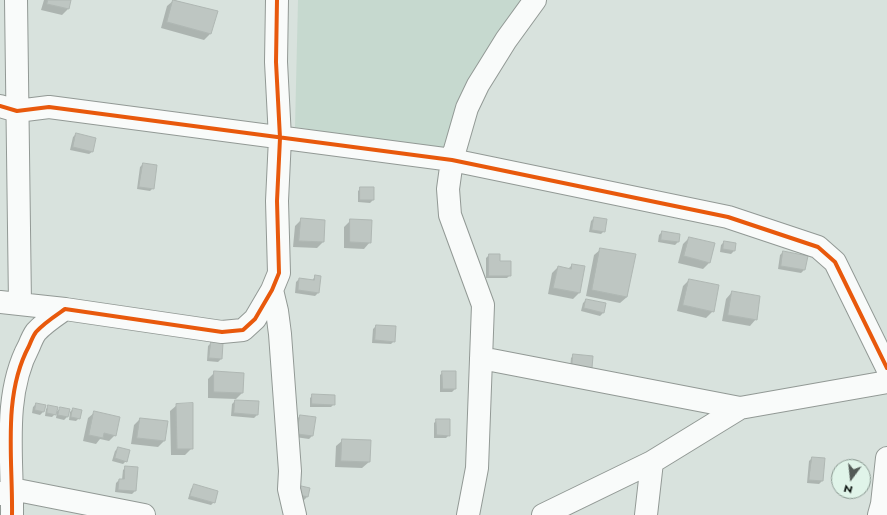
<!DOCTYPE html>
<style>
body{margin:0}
#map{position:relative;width:887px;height:515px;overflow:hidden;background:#d8e2dd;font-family:Jost,sans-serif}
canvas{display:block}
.north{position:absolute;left:831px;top:459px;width:40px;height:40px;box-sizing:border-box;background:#e0f4e9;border:1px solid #8a9991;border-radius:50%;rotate:195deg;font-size:11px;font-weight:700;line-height:16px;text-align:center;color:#0a110e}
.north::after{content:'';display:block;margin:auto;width:14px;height:18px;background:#525a56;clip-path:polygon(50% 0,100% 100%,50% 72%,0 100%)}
</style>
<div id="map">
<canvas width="887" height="515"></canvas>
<div class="north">N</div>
</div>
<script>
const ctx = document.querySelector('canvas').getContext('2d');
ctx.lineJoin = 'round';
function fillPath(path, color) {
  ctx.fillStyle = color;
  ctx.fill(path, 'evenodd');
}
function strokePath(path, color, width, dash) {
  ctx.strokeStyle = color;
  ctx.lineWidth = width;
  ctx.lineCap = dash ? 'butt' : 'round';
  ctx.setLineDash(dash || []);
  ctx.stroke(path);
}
fillPath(new Path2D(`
 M298,0H523L447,151L295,127Z`), '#c6d9cf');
fillPath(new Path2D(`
 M44,0H70L68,9L62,15L41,10Z
 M174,0L216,12L210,34L204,40L161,28L167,6Z
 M76,134L92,152L89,154L70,150L73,137Z
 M143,164L153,188L150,191L137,189L140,167Z
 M361,188L373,200L370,203L358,202V191Z
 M594,218L604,231L601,234L589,232L591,221Z
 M301,220L323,242L317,248L293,247L295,226Z
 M351,220L370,242L364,249L344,248V227Z
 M662,232L678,242L675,245L658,242L659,235Z
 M689,238L709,263L703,269L678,263L683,244Z
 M724,242L734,251L731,254L720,252L721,245Z
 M601,249L634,255L627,297L620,303L586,296L594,255Z
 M783,252L804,270L801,273L778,269L780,255Z
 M489,255H499V262L510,275L507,278H486V258Z
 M572,265L579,293L573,299L548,294L552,273L558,267L568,269Z
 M315,276L320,277L318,293L315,296L295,293L296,282L299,279L312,281Z
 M689,280L713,311L706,318L677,311L683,286Z
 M732,292L756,319L750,326L722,321L726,299Z
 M586,300L603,313L600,316L581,311L583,303Z
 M376,326L394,341L391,344L372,343L373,329Z
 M211,343L221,359L218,362L207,361L208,346Z
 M574,355L591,367L588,370L570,369L571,358Z
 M215,372L242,393L236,399L208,398V379Z
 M443,372L455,389L452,392H440V375Z
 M313,395L334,404L331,407H310V398Z
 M235,401L257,415L254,418L231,416L232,404Z
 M36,404L43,412L40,415L32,413L33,407Z
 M177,405L192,448L185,455H171L170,411Z
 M49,406L55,413L61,408L68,410L67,417L64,420L56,418L57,412L52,417L45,416L46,409Z
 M73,409L79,418L76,421L69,420L70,412Z
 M95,412L115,435L109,441L100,439L96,444L83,441L88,418Z
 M300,416L312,436L309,439L295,437L297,419Z
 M140,419L164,441L158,447L131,444L134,425Z
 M437,420L449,435L446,438H434V423Z
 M343,440L369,462L362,468L335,467L336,446Z
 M118,448L126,461L123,464L112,461L115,451Z
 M812,458L822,481L819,484L807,483L809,461Z
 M126,467L135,491L132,494L115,492L116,483L119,480H122L123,470Z
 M194,486L214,502L211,505L188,499L191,489Z
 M309,488L307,497L304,500L293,497Z`), '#0003');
const building = new Path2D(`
 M48,0H71L69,9L47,4Z
 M173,0L218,11L211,34L167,22Z
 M76,133L96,138L93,152L73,147Z
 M143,163L157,165L154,189L139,187Z
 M360,187H374V200H360Z
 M594,217L607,219L605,232L592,230Z
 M301,218L325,220L324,242L299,241Z
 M350,219L372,220L371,243L350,242Z
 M662,231L680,234L679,242L661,240Z
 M689,237L715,243L710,263L684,256Z
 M724,241L736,243L735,251L723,249Z
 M600,248L636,254L627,297L592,290Z
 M783,251L808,256L805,270L781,266Z
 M489,254H500V261H511V276H489Z
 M572,264L585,266L580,293L553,288L558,266L571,269Z
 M315,275L321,276L319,293L298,290L299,278L314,280Z
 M689,279L719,285L714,312L683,305Z
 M732,291L760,296L757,320L728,315Z
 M586,299L606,303L604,313L584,308Z
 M376,325L396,326L395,342L375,340Z
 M211,342L223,343L222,359L209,358Z
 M573,354L593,356L592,368L572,366Z
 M214,371L244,373L243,393L214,392Z
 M442,371H456V389H443Z
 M312,394L335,395V405L312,404Z
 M235,400L259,401L258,415L234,413Z
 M36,403L46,405L44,412L35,410Z
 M193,403V449H177L176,404Z
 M48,405L58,407L56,415L47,413Z
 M60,407L70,409L68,417L58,415Z
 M73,408L82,410L80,419L71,417Z
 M94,411L120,417L116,436L104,433L103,438L89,435Z
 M300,415L316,417L313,436L297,434Z
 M140,418L168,421L165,441L137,438Z
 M436,419H450V436L437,435Z
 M342,439L371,440L370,462L341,461Z
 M118,447L130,450L127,462L115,458Z
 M812,457L825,458L823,481L809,480Z
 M125,466L138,467L136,491L118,490L119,479H124Z
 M194,484L218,491L215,503L190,496Z
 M297,485L310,488L308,497L295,494Z`);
fillPath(building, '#bec6c2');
strokePath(building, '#afb7b3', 1);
const minor = new Path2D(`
 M16,0L20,304
 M0,106L17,111L49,107L452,160L728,217L818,247L835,262L887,368
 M272,290L277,311L280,334L290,471L289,489L295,515
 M0,302L65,309
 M481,358L740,408
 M0,494L12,489L144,515
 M12,515C13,460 2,396 29,346C31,341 33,336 36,332C44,323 55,316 65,309L222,332L243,330L255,319L272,290L279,273L277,201L280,138L276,62L277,0
 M468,515L477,468L483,305L450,215L448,189L452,160L467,108L478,85L488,69L506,40L535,0
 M543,515L652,462L740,408L887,382
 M646,515L652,462
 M879,515L882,504L887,458`);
strokePath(minor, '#929995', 24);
strokePath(minor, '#f9fbfa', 22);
strokePath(new Path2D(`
 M0,106L17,111L49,107L452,160L728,217L818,247L835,262L887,368
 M12,515C13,460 2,396 29,346C31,341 33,336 36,332C44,323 55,316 65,309L222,332L243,330L255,319L272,290L279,273L277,201L280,138L276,62L277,0`), '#e8590c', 4);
</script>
